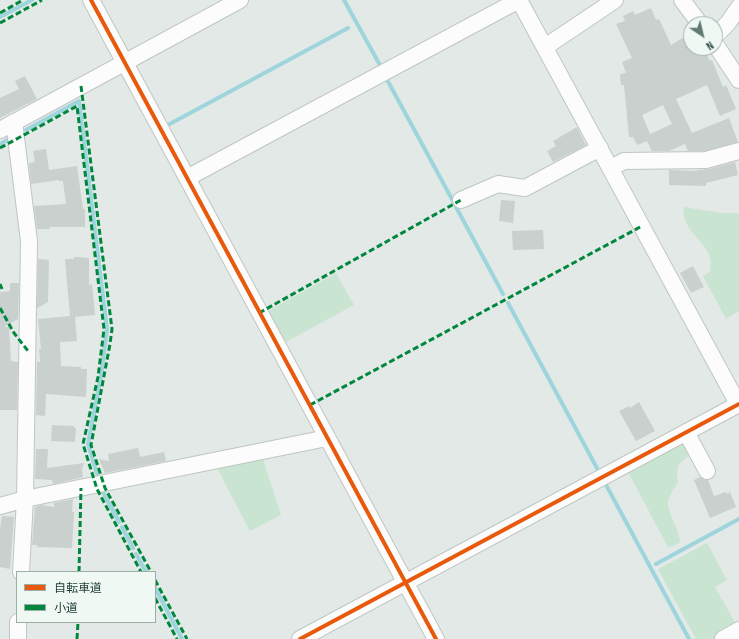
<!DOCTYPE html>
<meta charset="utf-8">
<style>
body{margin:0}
#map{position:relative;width:739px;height:639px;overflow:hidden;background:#e2e9e6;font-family:"Sofia Sans Condensed","Noto Sans JP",sans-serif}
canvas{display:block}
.legend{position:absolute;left:16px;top:571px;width:140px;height:52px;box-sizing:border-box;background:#f0f8f4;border:1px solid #9caea8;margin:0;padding:5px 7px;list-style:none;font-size:12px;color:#1e3e35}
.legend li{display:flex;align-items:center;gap:8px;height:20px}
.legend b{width:20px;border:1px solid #9caea8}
.north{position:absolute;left:683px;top:16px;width:40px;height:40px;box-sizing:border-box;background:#f0f8f4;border:1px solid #9caea8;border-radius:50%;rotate:145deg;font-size:11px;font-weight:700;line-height:16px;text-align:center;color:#1e3e35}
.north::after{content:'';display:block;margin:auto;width:14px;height:18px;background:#637a73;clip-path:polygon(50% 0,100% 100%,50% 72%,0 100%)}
</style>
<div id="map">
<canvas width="739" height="639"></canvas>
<ul class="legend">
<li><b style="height:5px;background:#e8590c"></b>自転車道</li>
<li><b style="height:5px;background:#00873e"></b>小道</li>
</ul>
<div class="north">N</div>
</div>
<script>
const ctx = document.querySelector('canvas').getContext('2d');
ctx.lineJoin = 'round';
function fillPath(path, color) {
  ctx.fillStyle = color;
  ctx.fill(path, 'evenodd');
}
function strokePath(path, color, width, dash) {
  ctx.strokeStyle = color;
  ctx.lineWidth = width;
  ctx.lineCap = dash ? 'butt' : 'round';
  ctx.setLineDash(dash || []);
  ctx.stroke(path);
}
fillPath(new Path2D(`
 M684,207L721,213H739V311L726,319L703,276L710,272C710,269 711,265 711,262C709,241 680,231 684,207Z
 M336,273L354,305L282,344L267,316L270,310Z
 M683,440L687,450L688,456C677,465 676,468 678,482C675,488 667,497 668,505C670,518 679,528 680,542L674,546L668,547L627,470Z
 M262,456L281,515L250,531L216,466Z
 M707,543L727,580L715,587L737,626L714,639H696L658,569Z`), '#cae4d2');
strokePath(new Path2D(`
 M344,0L381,67
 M0,17L32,0
 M385,76L453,201
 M166,126L348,28
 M26,130L79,101L107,329L101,376L88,444L97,474
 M0,144L9,139
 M456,207L503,294
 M508,303L598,470
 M605,483L689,639
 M103,492L119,522
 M122,527L133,548
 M136,554L146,572
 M656,564L739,519
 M155,588L182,639`), '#9ed4dc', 4);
fillPath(new Path2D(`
 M651,8L656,20L659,19L671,45L691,33V48H703L710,61L712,60L723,87L726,85L736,109L720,116L707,85L676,99L692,133L729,118L738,142L705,151H688L685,144L669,151H652L647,141L637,145L633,137H629L624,85H621L620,74L626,73L622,62L632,58L616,24L625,21L623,16L633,11L635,15ZM663,105L672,124L650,134L642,115Z
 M25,76L37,99L0,118V98L19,89L15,81Z
 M577,127L586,145L553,162L547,151L556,146L553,141Z
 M46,149L49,170L77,166L83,209H85V227H50V229H37L34,206L66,204L63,181H59V180L31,184L29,163L35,162L33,151Z
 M735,162L738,175L706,183V186L669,185V170L697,171V170L708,169Z
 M501,200L515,201L513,223L499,221Z
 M543,230L544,249L513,250L512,231Z
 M74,257L89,258V285L92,284L95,315L75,317L77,341L60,342L61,366L81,367V369H87L86,397L46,394L45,416L36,415L37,362H40L39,349H41L38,319L70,316L65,259H74Z
 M38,259L49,260L48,302L37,308Z
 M693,266L704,287L691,293L680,273Z
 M10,283H19L18,319L4,327H9L11,361L18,362L17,410H0V292L10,291Z
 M639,402L655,431L636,441L619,411L629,406L630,408Z
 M52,425L74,426V428H76L75,442L51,441Z
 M138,448L140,457L164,452L166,461L105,473L99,459L109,461L108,454Z
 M36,449H48L47,468L84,463L82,470L83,477L53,484L52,480L35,479Z
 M700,477L708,480L714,496L726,492L727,494L730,492L736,507L710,518L694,480Z
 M73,499L72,512H74L72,548L37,547V545H32L35,507L42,505L54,507V503Z
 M2,516L14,517L10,569L0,567V529Z`), '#c9d0cd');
const minor = new Path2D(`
 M91,0L436,639
 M519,0L738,404
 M682,0L700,24
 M715,36L728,23L739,7
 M715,44L739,80
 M545,47L615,0
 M14,122L29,241L25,499L21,572
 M0,130L240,0
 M611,168L624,161L706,160L739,151
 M187,178L519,0
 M461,200L498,184L525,188L600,148
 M686,432L707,471
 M0,506L25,499L327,438
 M18,639V622
 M300,639L739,404
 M723,639L739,630`);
strokePath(minor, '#bfc6c3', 18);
strokePath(minor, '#fbfcfb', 16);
strokePath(new Path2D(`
 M0,13L23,0
 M0,23L42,0
 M81,86L112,329L110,344L91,445L105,488L151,572
 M0,148L77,106L104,329L98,377L83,444L97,489L141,572
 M0,284L2,289
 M0,308L14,333L28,351
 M259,313L461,200
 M310,405L642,226
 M79,572L81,488
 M155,580L187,639
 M155,598L177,639
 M77,639L78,622`), '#00873e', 3, [6, 3]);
strokePath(new Path2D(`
 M91,0L436,639
 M300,639L739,404`), '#e8590c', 4);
</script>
